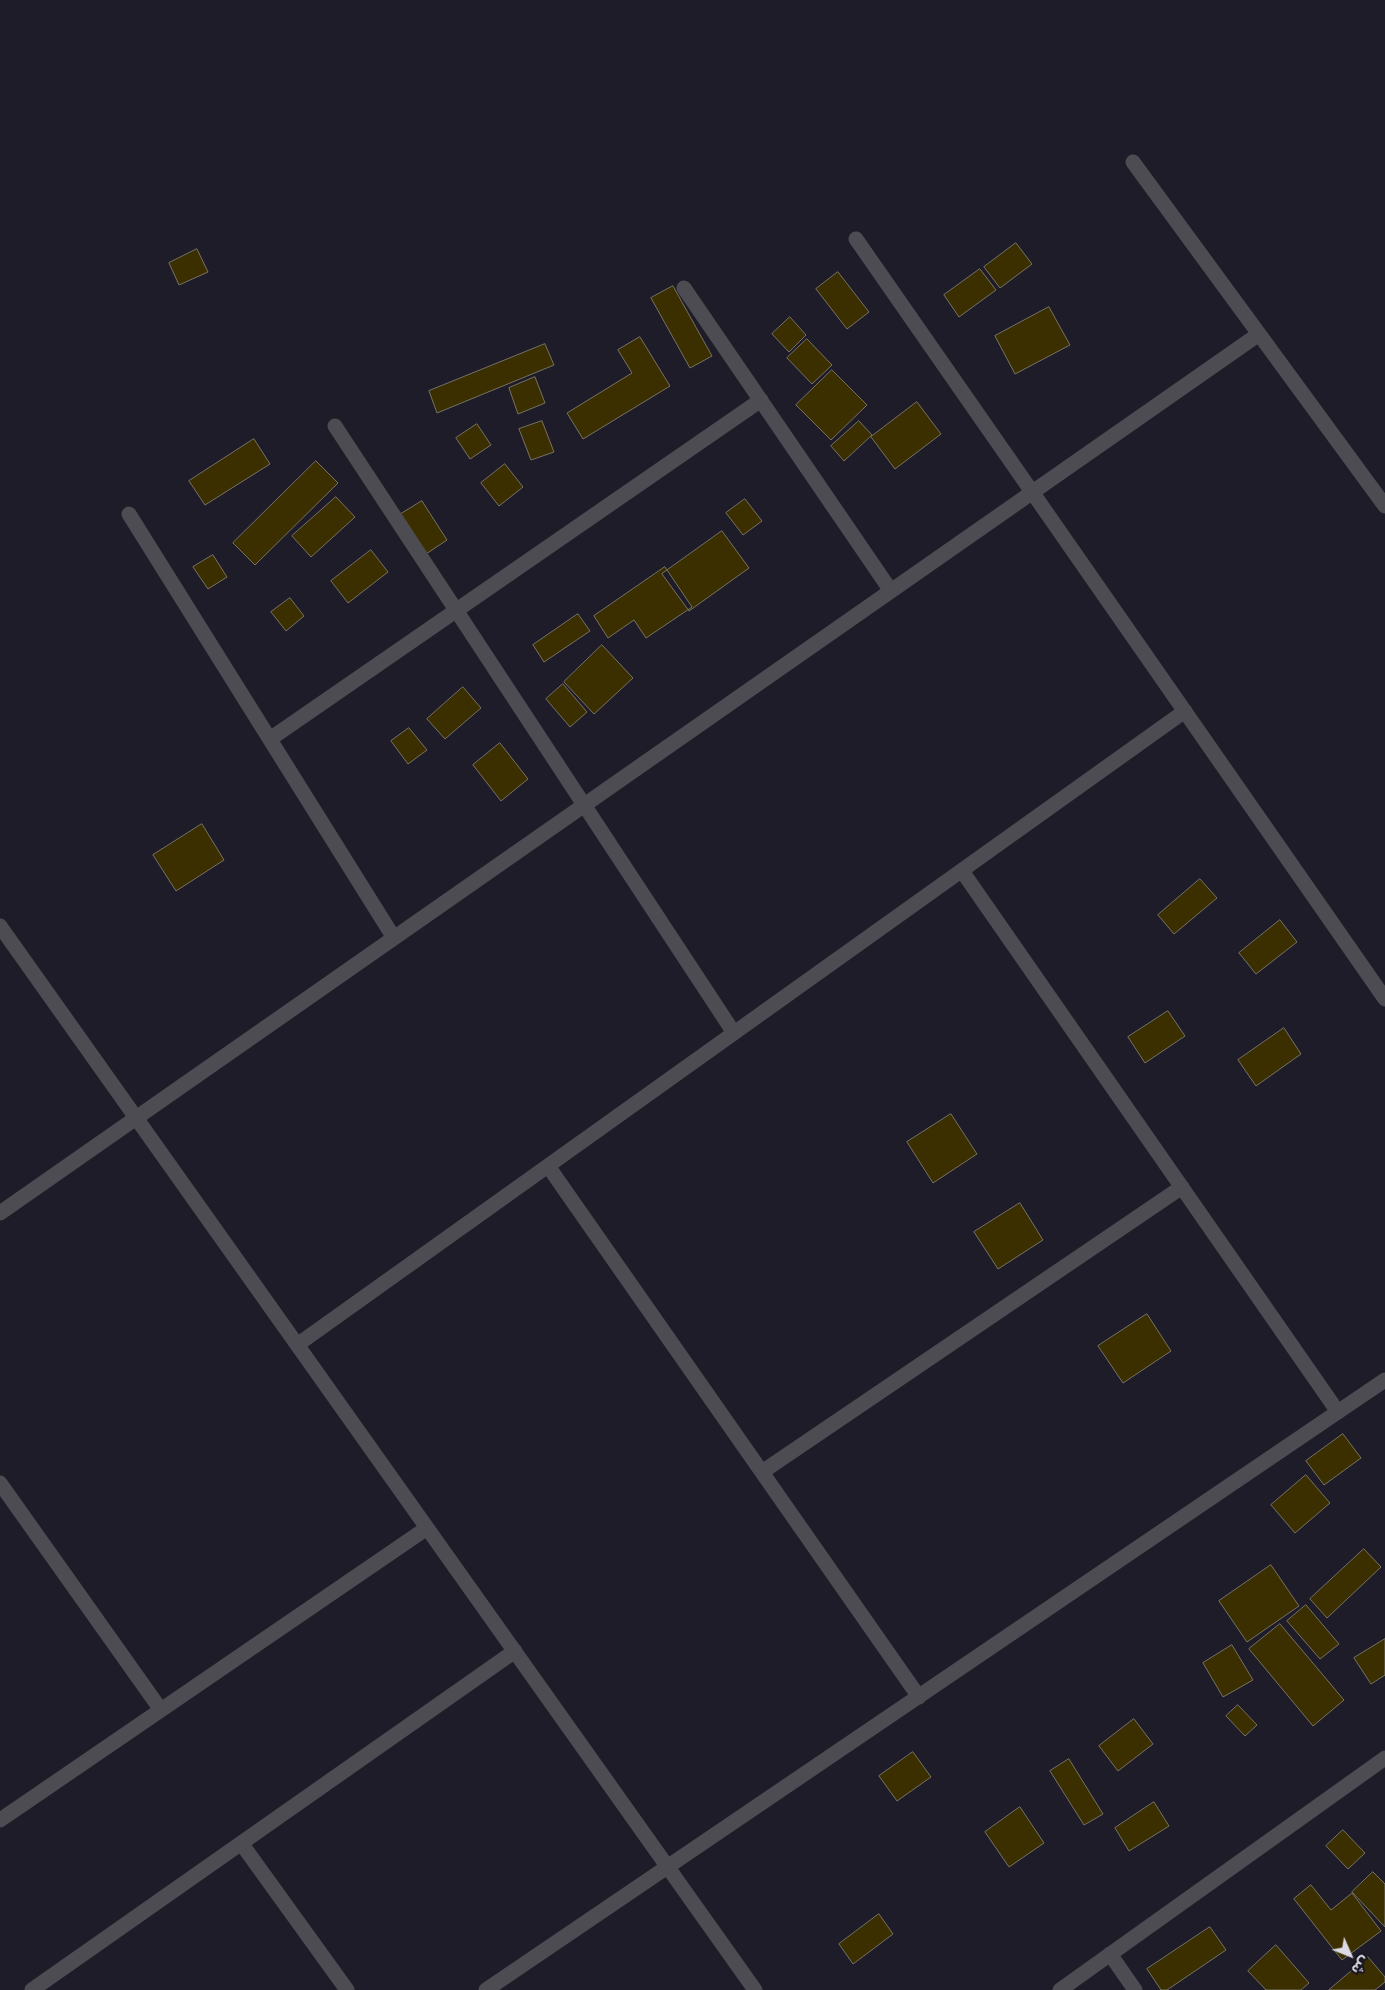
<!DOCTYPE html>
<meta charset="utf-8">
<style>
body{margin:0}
#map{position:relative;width:1385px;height:1990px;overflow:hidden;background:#1e1c28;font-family:Lato,"Noto Sans Arabic",sans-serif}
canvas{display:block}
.north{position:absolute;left:1325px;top:1930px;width:50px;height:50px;-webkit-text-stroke:4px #15131e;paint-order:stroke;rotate:134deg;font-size:14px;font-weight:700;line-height:20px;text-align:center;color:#dcdae3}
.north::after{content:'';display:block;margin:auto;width:18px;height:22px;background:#dcdae3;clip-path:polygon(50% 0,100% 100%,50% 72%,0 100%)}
</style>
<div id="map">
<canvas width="1385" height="1990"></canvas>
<div class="north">ش</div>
</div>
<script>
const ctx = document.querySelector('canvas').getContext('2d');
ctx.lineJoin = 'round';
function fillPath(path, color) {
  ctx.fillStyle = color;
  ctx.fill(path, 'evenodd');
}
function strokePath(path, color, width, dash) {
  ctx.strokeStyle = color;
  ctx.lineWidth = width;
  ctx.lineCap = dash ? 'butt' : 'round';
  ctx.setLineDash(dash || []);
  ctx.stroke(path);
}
const building = new Path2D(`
 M1016,243L1032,264L1000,288L984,267Z
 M197,249L208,272L179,285L169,263Z
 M980,269L996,290L959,317L944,295Z
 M838,272L869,312L847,329L816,289Z
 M673,286L712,356L690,368L651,298Z
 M1049,307L1070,345L1015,374L995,336Z
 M790,317L806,335L789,352L772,334Z
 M640,337L670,386L583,439L567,413L632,373L618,350Z
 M807,339L832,365L812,384L787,358Z
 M545,344L554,365L437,413L429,391Z
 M832,370L867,405L831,440L796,405Z
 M535,377L545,403L518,414L509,388Z
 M917,402L941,434L895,469L871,437Z
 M542,421L554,452L531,460L519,429Z
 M859,421L872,435L844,461L831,446Z
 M477,424L491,445L470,459L456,438Z
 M254,439L270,464L205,505L189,481Z
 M316,461L338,483L255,565L233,543Z
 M505,464L523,487L499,506L481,483Z
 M336,497L355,517L311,557L292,536Z
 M745,499L762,521L743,535L726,513Z
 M422,501L447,540L426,554L401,514Z
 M722,531L749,568L689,611L662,574Z
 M371,550L388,572L348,603L331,581Z
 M213,555L227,577L208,589L193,567Z
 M665,567L692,607L646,638L634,620L608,638L594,616Z
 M290,598L304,616L286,631L271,612Z
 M578,614L590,631L544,662L533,645Z
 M602,645L633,678L594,714L564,682Z
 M563,684L587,712L570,727L546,699Z
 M463,687L481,708L445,739L427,719Z
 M409,728L427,750L408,764L391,741Z
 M500,743L528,779L501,801L473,765Z
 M202,824L224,860L176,891L153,855Z
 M1200,879L1217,898L1174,934L1158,915Z
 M1280,920L1297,942L1256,974L1239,953Z
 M1168,1011L1185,1036L1145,1063L1128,1037Z
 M1284,1028L1301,1054L1256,1086L1238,1060Z
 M951,1114L977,1154L933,1183L907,1142Z
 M1020,1203L1043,1240L998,1269L974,1232Z
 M1147,1314L1171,1351L1123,1383L1098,1346Z
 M1343,1434L1361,1458L1324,1485L1306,1461Z
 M1306,1475L1330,1503L1295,1533L1271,1505Z
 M1364,1549L1381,1567L1327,1618L1310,1599Z
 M1271,1565L1299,1606L1247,1642L1219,1601Z
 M1306,1605L1339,1644L1320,1659L1287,1621Z
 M1280,1624L1344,1700L1313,1726L1249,1649Z
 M1385,1639V1675L1371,1684L1354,1658Z
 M1232,1645L1253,1680L1223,1697L1203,1663Z
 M1238,1705L1257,1725L1245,1736L1226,1716Z
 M1134,1719L1153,1744L1118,1771L1099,1746Z
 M913,1752L931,1777L897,1801L879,1776Z
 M1069,1759L1103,1814L1084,1825L1050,1771Z
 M1154,1802L1169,1826L1129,1851L1115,1828Z
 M1020,1807L1044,1843L1009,1867L985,1832Z
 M1343,1830L1365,1853L1348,1869L1326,1846Z
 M1373,1872L1385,1884V1927L1352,1892Z
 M1311,1885L1331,1910L1352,1893L1381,1931L1342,1960L1294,1899Z
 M879,1914L893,1934L853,1964L839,1944Z
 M1210,1927L1226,1950L1167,1990H1161L1147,1969Z
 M1276,1945L1309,1983L1301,1990H1266L1248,1971Z
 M1368,1957L1385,1977V1982L1375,1990H1329Z`);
fillPath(building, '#3b2f00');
strokePath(building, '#777364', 1);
strokePath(new Path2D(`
 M1133,162L1385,506
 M856,239L1385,999
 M684,288L891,591
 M335,426L734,1033
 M129,514L394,938
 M270,739L761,400
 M962,871L1338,1412
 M0,926L755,1990
 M548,1166L919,1697
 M0,1213L1259,334
 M297,1345L1185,711
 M762,1472L1182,1187
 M0,1483L161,1710
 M0,1820L427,1528
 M241,1843L347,1990
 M1110,1954L1135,1990
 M32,1990L515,1651
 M486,1990L1385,1380
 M1060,1990L1385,1758`), '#4d4c52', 15);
</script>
